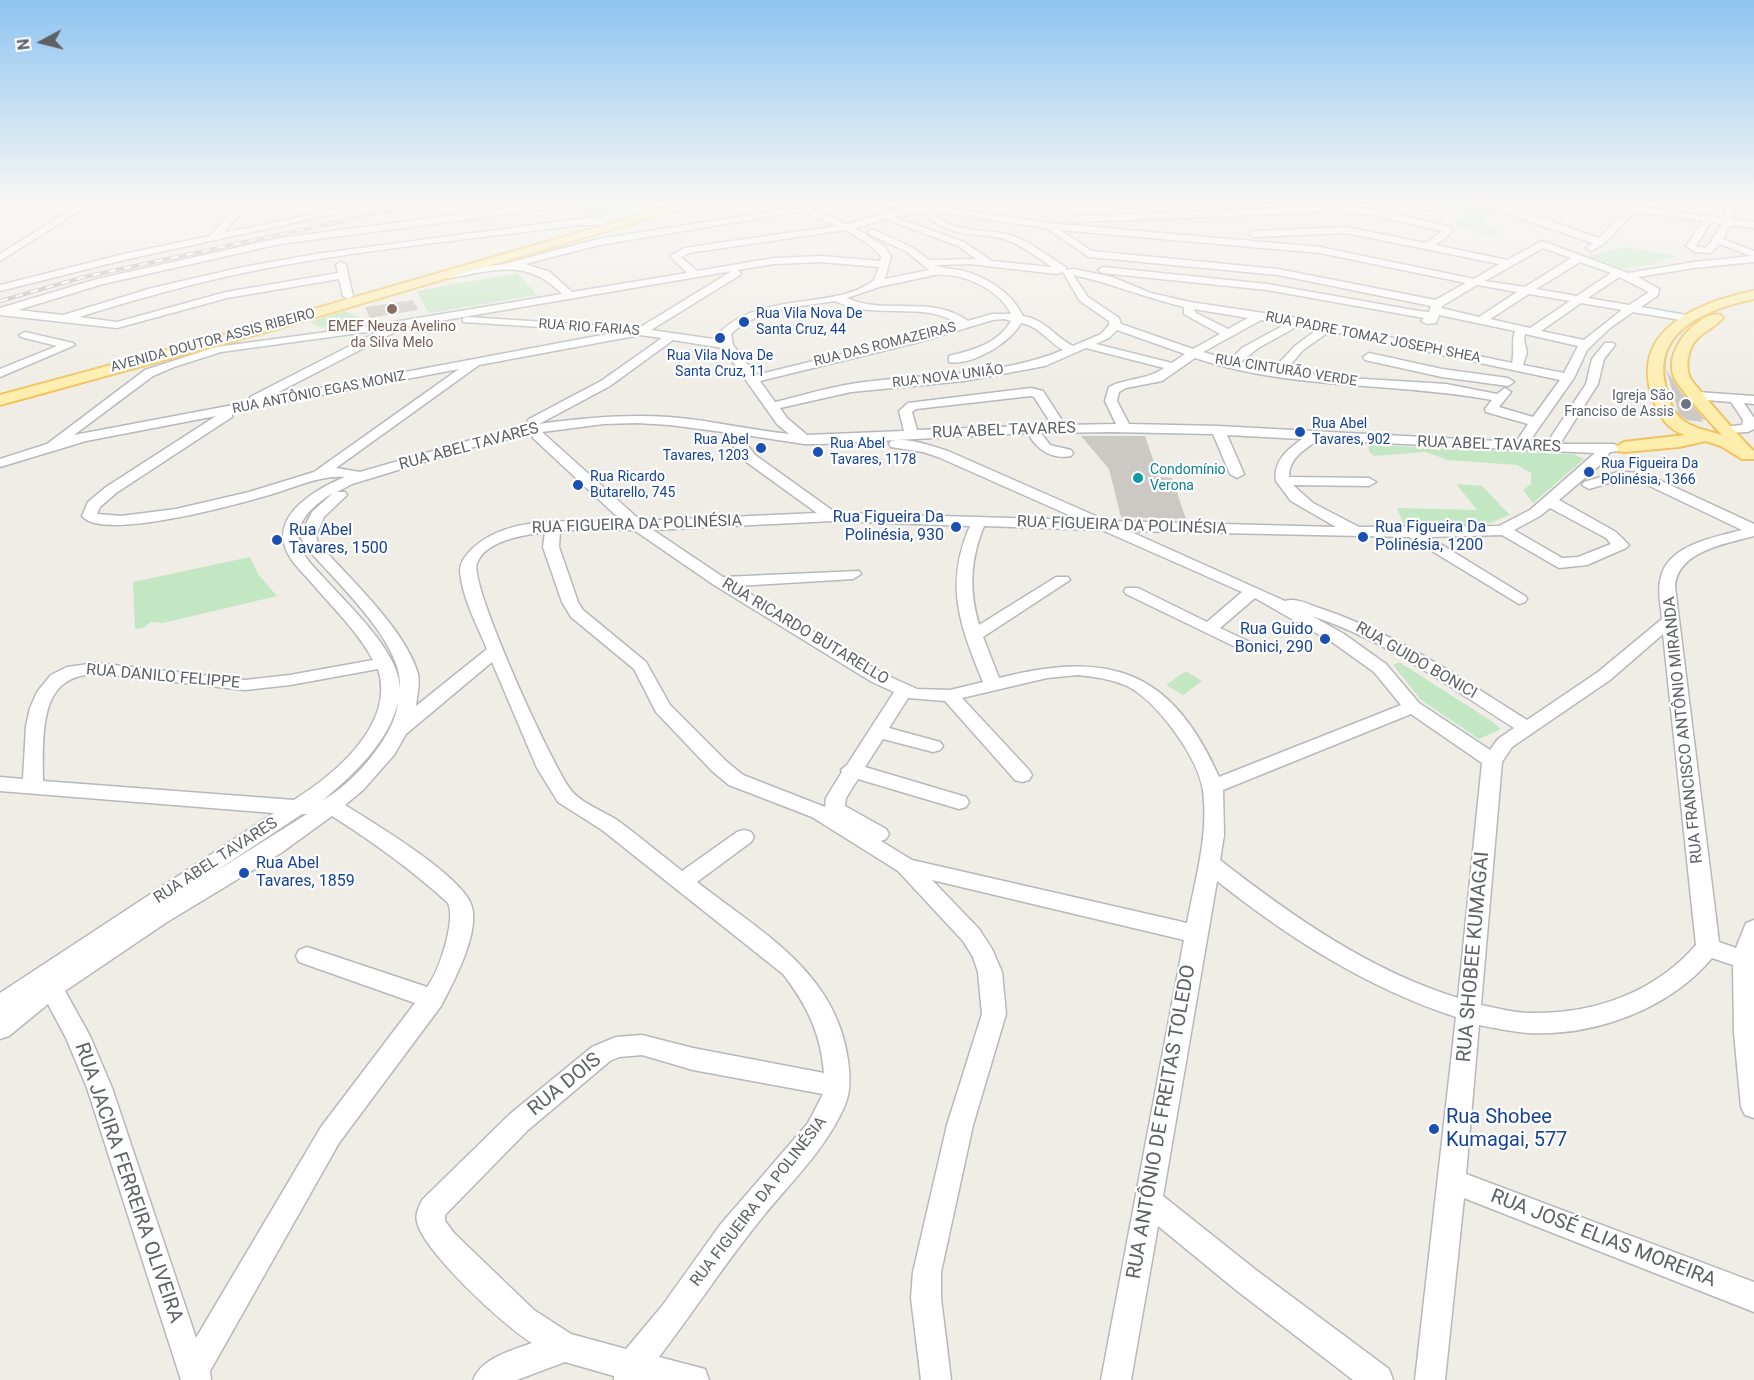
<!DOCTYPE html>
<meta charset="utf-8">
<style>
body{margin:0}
#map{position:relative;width:1754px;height:1380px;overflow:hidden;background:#f0ede6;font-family:Roboto,sans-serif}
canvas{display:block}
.north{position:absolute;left:12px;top:12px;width:60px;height:60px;-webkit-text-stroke:4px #fff;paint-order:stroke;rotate:263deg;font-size:16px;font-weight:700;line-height:24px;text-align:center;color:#5e6266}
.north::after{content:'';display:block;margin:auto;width:21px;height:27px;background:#5e6266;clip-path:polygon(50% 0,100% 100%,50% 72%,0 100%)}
</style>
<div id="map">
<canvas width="1754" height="1380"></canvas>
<div class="north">N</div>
</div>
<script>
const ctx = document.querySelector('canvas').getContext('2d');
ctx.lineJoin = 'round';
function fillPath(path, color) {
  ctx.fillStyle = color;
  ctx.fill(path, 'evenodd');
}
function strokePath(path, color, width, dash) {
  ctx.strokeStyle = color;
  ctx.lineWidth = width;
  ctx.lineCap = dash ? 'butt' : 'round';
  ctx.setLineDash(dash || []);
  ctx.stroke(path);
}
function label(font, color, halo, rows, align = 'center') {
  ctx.font = font + ' Roboto,sans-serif';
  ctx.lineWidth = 4.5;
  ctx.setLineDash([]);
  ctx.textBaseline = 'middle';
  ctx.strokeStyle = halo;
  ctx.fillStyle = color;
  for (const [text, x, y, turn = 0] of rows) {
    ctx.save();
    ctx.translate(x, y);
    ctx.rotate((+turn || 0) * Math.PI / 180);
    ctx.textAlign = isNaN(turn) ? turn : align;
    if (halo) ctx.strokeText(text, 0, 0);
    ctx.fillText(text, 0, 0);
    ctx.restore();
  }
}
fillPath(new Path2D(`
 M577,201H663L591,219L586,217Z
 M1398,201C1422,201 1481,197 1497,217H1485L1484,223L1501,231L1492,237L1454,226L1463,213Z
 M1625,247L1677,256L1648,265L1620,268L1589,256Z
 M517,273L537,295L429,313L416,291Z
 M345,311L361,318L322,328L310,322Z
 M1368,445L1573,454L1584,459L1533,503L1523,490L1531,484V473L1517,465L1448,460L1425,452L1374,456L1369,452Z
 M1456,484L1482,486L1510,515L1473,529H1406L1397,508L1477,510Z
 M250,557L258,574L277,596L163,623L151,622L143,628L135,629L133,582Z
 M1399,662L1490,720L1501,729L1479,739L1421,700L1393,665Z
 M1186,671L1202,681L1183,695L1166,685Z`), '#c4e7c3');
strokePath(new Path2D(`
 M988,204L1110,201`), '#a8dbfe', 2);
fillPath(new Path2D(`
 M413,300L418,310L370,318L365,307Z
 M1666,369L1680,391L1705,420L1701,419L1703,422L1687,420L1679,414Z
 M1081,436H1145L1159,477L1172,478L1186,519L1121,517L1109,469Z`), '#ccc8c3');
const minor = new Path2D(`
 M84,201H95L0,261V254Z
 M242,201H251L223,233L374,201H393L124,260L0,291V285L124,254L210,236Z
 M561,201L574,203L570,206L280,244L103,284L18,310L63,315L152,288L243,267L316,254L578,219H603L608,222L603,225H578C466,240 353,250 243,273C187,285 133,300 79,317L117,322L226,292L338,273L336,265L341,262L346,265L353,296L348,299L343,296L339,279L227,298L117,328L0,315V308L97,279L280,238Z
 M782,201H795L847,224L900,209L869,201H889L912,208L933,206L1049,223L1320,247L1474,279L1499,264L1346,233L1254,237L1249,234L1254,231L1346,227L1426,243L1442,231L1372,215L1335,212L1075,222L1070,219L1075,216L1335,206L1372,209L1451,227L1453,229L1449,235L1435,245L1507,260L1542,241L1628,273L1694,262L1751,256L1720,244L1710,253L1695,252L1686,246L1703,221L1635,212L1604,244L1591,251L1586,248L1593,243L1469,201C1508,201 1561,226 1599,238L1626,211L1564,201H1593L1723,218L1727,201H1736L1732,219L1754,222V228L1730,225L1723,239L1754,251V262L1694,268L1638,277L1659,289L1658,295L1641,307L1686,315L1692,318L1686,321L1633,312L1610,328L1587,350L1574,378L1529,442L1547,443L1586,384L1592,359L1605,343H1613L1615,345L1604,359L1598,384L1560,444H1614L1621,448L1619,451L1610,452L1600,465L1559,500L1616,532L1629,545L1626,548L1587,565L1559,568L1502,535L1429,537L1525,596L1527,599L1525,602L1519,604L1409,537L1129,531L1285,601C1295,598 1306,603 1316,607C1392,631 1459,677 1527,720L1598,672L1662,619C1661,605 1657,590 1661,577C1668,545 1715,537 1742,530L1637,480H1619L1589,489L1582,485L1584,482L1618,472L1644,473L1754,524V536C1725,544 1677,551 1675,587L1719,942L1736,948L1746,923L1754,920V1118L1745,1115L1741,1107L1734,1033L1733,965L1712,958C1669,1009 1596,1036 1529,1033C1513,1032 1495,1028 1479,1025L1466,1174L1754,1282V1312L1464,1198L1445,1380H1415L1456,1017C1367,988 1289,938 1217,881L1163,1196L1256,1270L1389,1369L1393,1380H1353L1236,1290L1158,1226L1131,1380H1101L1184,940L932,880L979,929L992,949L1002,972L1006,1014L973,1125L941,1272V1298L951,1380H921L911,1298L913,1272L947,1125L982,1014L978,972L973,957L963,941L898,871L812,817L729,785L712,771L656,712L634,669L571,617L562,602L543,547L545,532C524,535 486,540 477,563C468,583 553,768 571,790C581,803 603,811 617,820C639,836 660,854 682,871L737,832L744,830L751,832L754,837L751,842L697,882C761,932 836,972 848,1060C850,1075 851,1091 845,1105C828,1146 793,1180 765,1214C727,1260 695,1310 659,1357L705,1369L709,1380H614V1376L565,1362L517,1380H473C482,1358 510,1351 532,1343C504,1326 424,1252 417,1222C415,1214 419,1207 422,1200L510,1114L592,1047L616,1037L642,1035L693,1048L824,1073C821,1034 807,1005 783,974L602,830L558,802L537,768L492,662L406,734L394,755L363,790L345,805C372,822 465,877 472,907C479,935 454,981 441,1006L339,1143L210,1371L211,1380H181L87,1088L66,1038L48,1004L9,1036L0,1039V993L274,813L0,791V777L23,779L26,726L30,708L37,692L51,675L67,667L96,663L245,680L290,675L373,660C357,630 331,606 310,581C300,570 287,558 284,543C277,511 320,487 345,477C318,475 295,488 269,495C238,504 103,542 82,516L88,502L106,487L216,416L86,441L0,467V459L47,444L145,370L216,347L364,327L562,294C526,257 494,271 449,278L444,275L449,272L504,264L598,239L794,208ZM803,211L836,226L684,248L670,256L687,273L572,292L550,272L525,264L599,245ZM924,212C946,240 978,230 1007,240C1023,246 1038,258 1052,267L992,261L964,242L894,217ZM933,212L1046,228L1089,257L1278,275L1431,306L1429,312L1419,311L1267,284L1103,267L1098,270L1103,273L1267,290L1424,318L1421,321L1427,324L1436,323L1439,315L1515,331C1511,342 1515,351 1512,363L1297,318L1190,302L1151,293L1112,277L1074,269L1066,270V267C1048,257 1032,242 1013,236C987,227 952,235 933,212ZM885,219L958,246L976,259L929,260L913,248L875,230H869V234L907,252L929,270L885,279L891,256L884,246L855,228ZM1711,222L1721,224L1715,236L1711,239L1712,241L1705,248L1696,246ZM845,230L867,243L881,256L880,261L821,256L774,258L697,271L681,257L689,253ZM1060,230L1320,253L1466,283L1435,300L1278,269L1092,251ZM1543,248L1571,258L1525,287L1485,281ZM821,262L879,267L874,280C835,311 766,290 721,331L720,340L651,330L740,275L741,273L737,270L774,264ZM1580,262L1611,273L1577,296L1536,289ZM970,264L1057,274L1063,272L1080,301L1109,321V325L1101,334L1073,346C1052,335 1048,321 1023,316C1012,293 988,278 964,271C955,269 944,269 936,265ZM732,271L639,328L467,317L463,318V322L618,332L267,398L393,333V329ZM934,275C961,272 999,288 1011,314H992L968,321C931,294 886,316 847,298L879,287ZM1073,275C1111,283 1146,298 1184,307V314L1220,334L1193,349L1121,324L1119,318L1088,297ZM1619,277L1649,292L1629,305L1588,298ZM1477,285L1517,292L1479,317L1441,308L1442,306ZM1529,294L1570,301L1530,328L1490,319ZM835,301C875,321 924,300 958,324L912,337L756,375L733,345L731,334C758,308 800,307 835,301ZM1581,303L1622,310L1584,340L1541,331ZM1194,309L1248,318L1228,329L1196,313ZM1004,319L1011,321C998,344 973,350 949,356V362C972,366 1010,343 1021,323C1039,326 1047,341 1063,350C997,378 921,373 851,384C826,388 800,396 775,402L760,381L919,342L993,320ZM1261,320L1286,324L1242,348L1230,360L1203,352ZM1298,326L1318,329L1295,346L1274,368L1241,362L1258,348ZM381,330L250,397L249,402L74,435L153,376L174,367L221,352ZM1117,330L1185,354L1172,363L1096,344L1109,338ZM1330,331L1560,380L1533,417L1499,407L1511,392L1505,388L1497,394L1446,384L1332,377L1286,370L1303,350ZM1525,334L1578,346L1564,373L1523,365L1527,352L1524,339ZM640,335L662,338L601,381L529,419L527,422L533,426L471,440L360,472L336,468L479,365ZM673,340L723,348L777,424L789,434C749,430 710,420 669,417C626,414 583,418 539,424L610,386ZM1086,348L1164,368C1147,380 1126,378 1109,387L1105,401L1116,424L1065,425L1043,391L1031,388L908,403L899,411L904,431L807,435L787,418L780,408L851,392L964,381L1045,366ZM1195,358C1290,390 1394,382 1492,400L1485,409L1486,412L1528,424L1516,442L1218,426L1129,424L1117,401L1119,392L1126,388L1162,381ZM459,369L314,472L249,492L176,509L121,516L97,514L100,507L116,493L232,417V412ZM1031,396L1034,397L1052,425L917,430L912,412L916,409ZM637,423L670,425L723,432L745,461L817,513L641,521L542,432L604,424ZM1112,432L1213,434L1230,474L1237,478L1244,474L1227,435L1302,439C1287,450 1273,461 1276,481L1291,501L1336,527L1107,521L948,451C931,446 909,437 891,441L889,444L891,447L923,452L938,457L1080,520L836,513L755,455L739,434L804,444H821L1028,433C1036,449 1052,460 1071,456L1073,453L1071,450L1050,445L1041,433ZM532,434L533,438L623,522C575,522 507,513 470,551C465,557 460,562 460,571C462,597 477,625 487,649L416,706C417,696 420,684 418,674C406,630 348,577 318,543L316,536L324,517L347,495L345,492H337L352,484L480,445ZM1318,440L1595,453L1530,510L1499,526L1359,527L1313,503L1293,485L1369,486L1376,482L1369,478L1289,477C1289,458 1304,450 1318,440ZM333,493L312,512L300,536L306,547C334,580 405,644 400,689C400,652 347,604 323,577C314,567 302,556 299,543C294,521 316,503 333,493ZM1550,508L1606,538L1611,544L1578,557L1562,558L1514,530L1540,516ZM832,521L970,526C944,584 960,626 983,682L950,690L917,689L884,674L737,586L853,579L861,574L859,571L723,577L653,530ZM984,526L1102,530L1242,592L1207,622L1138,588H1126L1124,591L1126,594L1246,652L1252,651L1255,647L1252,643L1220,628L1255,598L1332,642L1374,672L1401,705L1219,777C1171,669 1109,650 999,678L983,637L1070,580L1068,577H1056L979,625C969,590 970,560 984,526ZM560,530H634L714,585L872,682L894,692L847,765L841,770L842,772L826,798L825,807L743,775L726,761L670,705L646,662L583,610L578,602L559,547ZM1312,616C1385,640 1450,687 1514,728L1498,739L1490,750L1419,703L1386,664L1344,634ZM1663,634L1696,945C1654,993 1594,1014 1531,1013C1514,1013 1497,1008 1481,1005L1502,762L1512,747L1610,680ZM378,669C396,724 335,774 294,800L43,781C43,753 39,700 65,683C74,676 85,675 96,673L245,690L290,685ZM1078,675C1095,677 1111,679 1127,686C1157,701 1199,758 1203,791C1209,835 1195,880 1187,923L912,860L881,841L886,839L889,834L886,829L845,806L846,798L858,779L959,809L966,807L969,802L966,797L865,767L883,739L933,752L940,750L943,746L940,742L889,728L908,698L945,701L1015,780L1022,782L1029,780L1032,775L1029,770L962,698L1047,678ZM398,703C395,736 352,785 323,800C354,774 387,744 398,703ZM1411,714L1482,763L1458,998C1370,971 1292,916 1220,860L1224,835L1223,790ZM302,814H307L210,875ZM332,816C373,842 412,870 448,903C456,921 439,972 427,987L307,947L299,950L296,956L299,962L415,1003L321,1127L196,1338L112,1088L90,1036L65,991L167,922L281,853ZM642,1055L693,1070L823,1094L808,1123L720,1225L662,1306L626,1349L571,1334L534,1310L454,1233L445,1221V1215L528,1130L610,1061L619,1057Z
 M1386,201H1409L1448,210L1443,213Z
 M25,332L73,343L75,345L0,377V369L57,346L21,337L19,335Z
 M1369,353L1442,369L1508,378L1514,382L1508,386L1442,377L1365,360L1363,357Z
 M1697,392L1754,396V404L1744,403L1754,418V429L1748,432L1722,433L1720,430L1722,427L1742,425L1743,420L1731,402L1693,399L1691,396Z`);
const major = new Path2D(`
 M688,201H707L269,331L0,405V395L259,325Z
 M1754,291V299C1710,308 1653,329 1665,384C1673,424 1687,425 1722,435C1712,424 1679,389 1674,377C1667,359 1679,339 1692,327C1700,321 1710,312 1721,315L1723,318C1713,330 1696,333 1690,350C1687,358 1686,370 1690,378C1694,385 1749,448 1754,451V459H1742L1721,446L1706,441L1679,447L1624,452L1618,451L1616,447L1624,442L1685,435C1667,429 1660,417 1653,399C1628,329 1700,302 1754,291Z`);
strokePath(minor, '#b6b8bc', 3);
strokePath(major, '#f0c35f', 4);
fillPath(minor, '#fff');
fillPath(major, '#feeead');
const rail = new Path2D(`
 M0,301L84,277L435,201`);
strokePath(rail, '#b4b5b6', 4);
strokePath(rail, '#fff', 2, [8]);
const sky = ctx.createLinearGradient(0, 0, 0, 395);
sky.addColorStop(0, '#8ec4f1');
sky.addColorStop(0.51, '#f8f7f4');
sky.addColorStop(1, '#f8f7f400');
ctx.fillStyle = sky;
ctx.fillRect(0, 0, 1754, 395);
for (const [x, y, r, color] of [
 [392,309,6,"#8d6e63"],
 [744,322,6,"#1a4fb4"],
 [720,338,6,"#1a4fb4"],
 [1686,404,6,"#6b7280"],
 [1300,432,6,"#1a4fb4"],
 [761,448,6,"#1a4fb4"],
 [818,452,6,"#1a4fb4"],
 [1589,472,6,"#1a4fb4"],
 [1138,478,6,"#0f9aa8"],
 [578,485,6,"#1a4fb4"],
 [956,527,6,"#1a4fb4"],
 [1363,537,6,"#1a4fb4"],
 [277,540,6,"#1a4fb4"],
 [1325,639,6,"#1a4fb4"],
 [244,873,6,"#1a4fb4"],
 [1434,1129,6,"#1a4fb4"]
]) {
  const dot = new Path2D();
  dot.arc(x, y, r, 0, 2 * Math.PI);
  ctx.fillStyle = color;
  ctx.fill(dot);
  strokePath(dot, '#fff', 2);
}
label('14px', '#164399', '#fff', [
 ["Rua Vila Nova De",756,314],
 ["Santa Cruz, 44",756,330],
 ["Rua Vila Nova De",720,356,"center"],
 ["Santa Cruz, 11",720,372,"center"],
 ["Rua Abel",1312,424],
 ["Tavares, 902",1312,440],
 ["Rua Abel",749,440,"right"],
 ["Tavares, 1203",749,456,"right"],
 ["Rua Abel",830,444],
 ["Tavares, 1178",830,460],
 ["Rua Figueira Da",1601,464],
 ["Polinésia, 1366",1601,480],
 ["Rua Ricardo",590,477],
 ["Butarello, 745",590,493]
], 'left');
label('14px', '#785e54', '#fff', [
 ["EMEF Neuza Avelino",392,327],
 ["da Silva Melo",392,343]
]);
label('14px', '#5e6266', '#fff', [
 ["RUA RIO FARIAS",589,328,4],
 ["RUA PADRE TOMAZ JOSEPH SHEA",1373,338,11],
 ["AVENIDA DOUTOR ASSIS RIBEIRO",213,341,-15],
 ["RUA DAS ROMAZEIRAS",885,345,-14],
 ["RUA CINTURÃO VERDE",1286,371,9],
 ["RUA NOVA UNIÃO",948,377,-7],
 ["RUA ANTÔNIO EGAS MONIZ",319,393,-11]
]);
label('14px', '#5b616d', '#fff', [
 ["Igreja São",1674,396],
 ["Franciso de Assis",1674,412]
], 'right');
label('14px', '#0d838f', '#fff', [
 ["Condomínio",1150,470],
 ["Verona",1150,486]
], 'left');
label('16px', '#5e6266', '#fff', [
 ["RUA ABEL TAVARES",1004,431,-2],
 ["RUA ABEL TAVARES",1489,445,2],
 ["RUA ABEL TAVARES",469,447,-15],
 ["RUA FIGUEIRA DA POLINÉSIA",637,525,-2],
 ["RUA FIGUEIRA DA POLINÉSIA",1122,526,2],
 ["RUA RICARDO BUTARELLO",805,632,31],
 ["RUA GUIDO BONICI",1416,661,30],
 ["RUA DANILO FELIPPE",163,677,5],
 ["RUA FRANCISCO ANTÔNIO MIRANDA",1684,730,-96],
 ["RUA ABEL TAVARES",216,861,-33],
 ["RUA FIGUEIRA DA POLINÉSIA",759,1202,-52]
]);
label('16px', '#164399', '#fff', [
 ["Rua Figueira Da",944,518,"right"],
 ["Polinésia, 930",944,536,"right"],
 ["Rua Figueira Da",1375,528],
 ["Polinésia, 1200",1375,546],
 ["Rua Abel",289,531],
 ["Tavares, 1500",289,549],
 ["Rua Guido",1313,630,"right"],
 ["Bonici, 290",1313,648,"right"],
 ["Rua Abel",256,864],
 ["Tavares, 1859",256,882]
], 'left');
label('20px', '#5e6266', '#fff', [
 ["RUA SHOBEE KUMAGAI",1474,957,-85],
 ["RUA DOIS",565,1085,-39],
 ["RUA ANTÔNIO DE FREITAS TOLEDO",1162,1122,-80],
 ["RUA JACIRA FERREIRA OLIVEIRA",128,1183,71],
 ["RUA JOSÉ ELIAS MOREIRA",1603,1239,21]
]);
label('20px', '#164399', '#fff', [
 ["Rua Shobee",1446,1118],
 ["Kumagai, 577",1446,1141]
], 'left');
</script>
